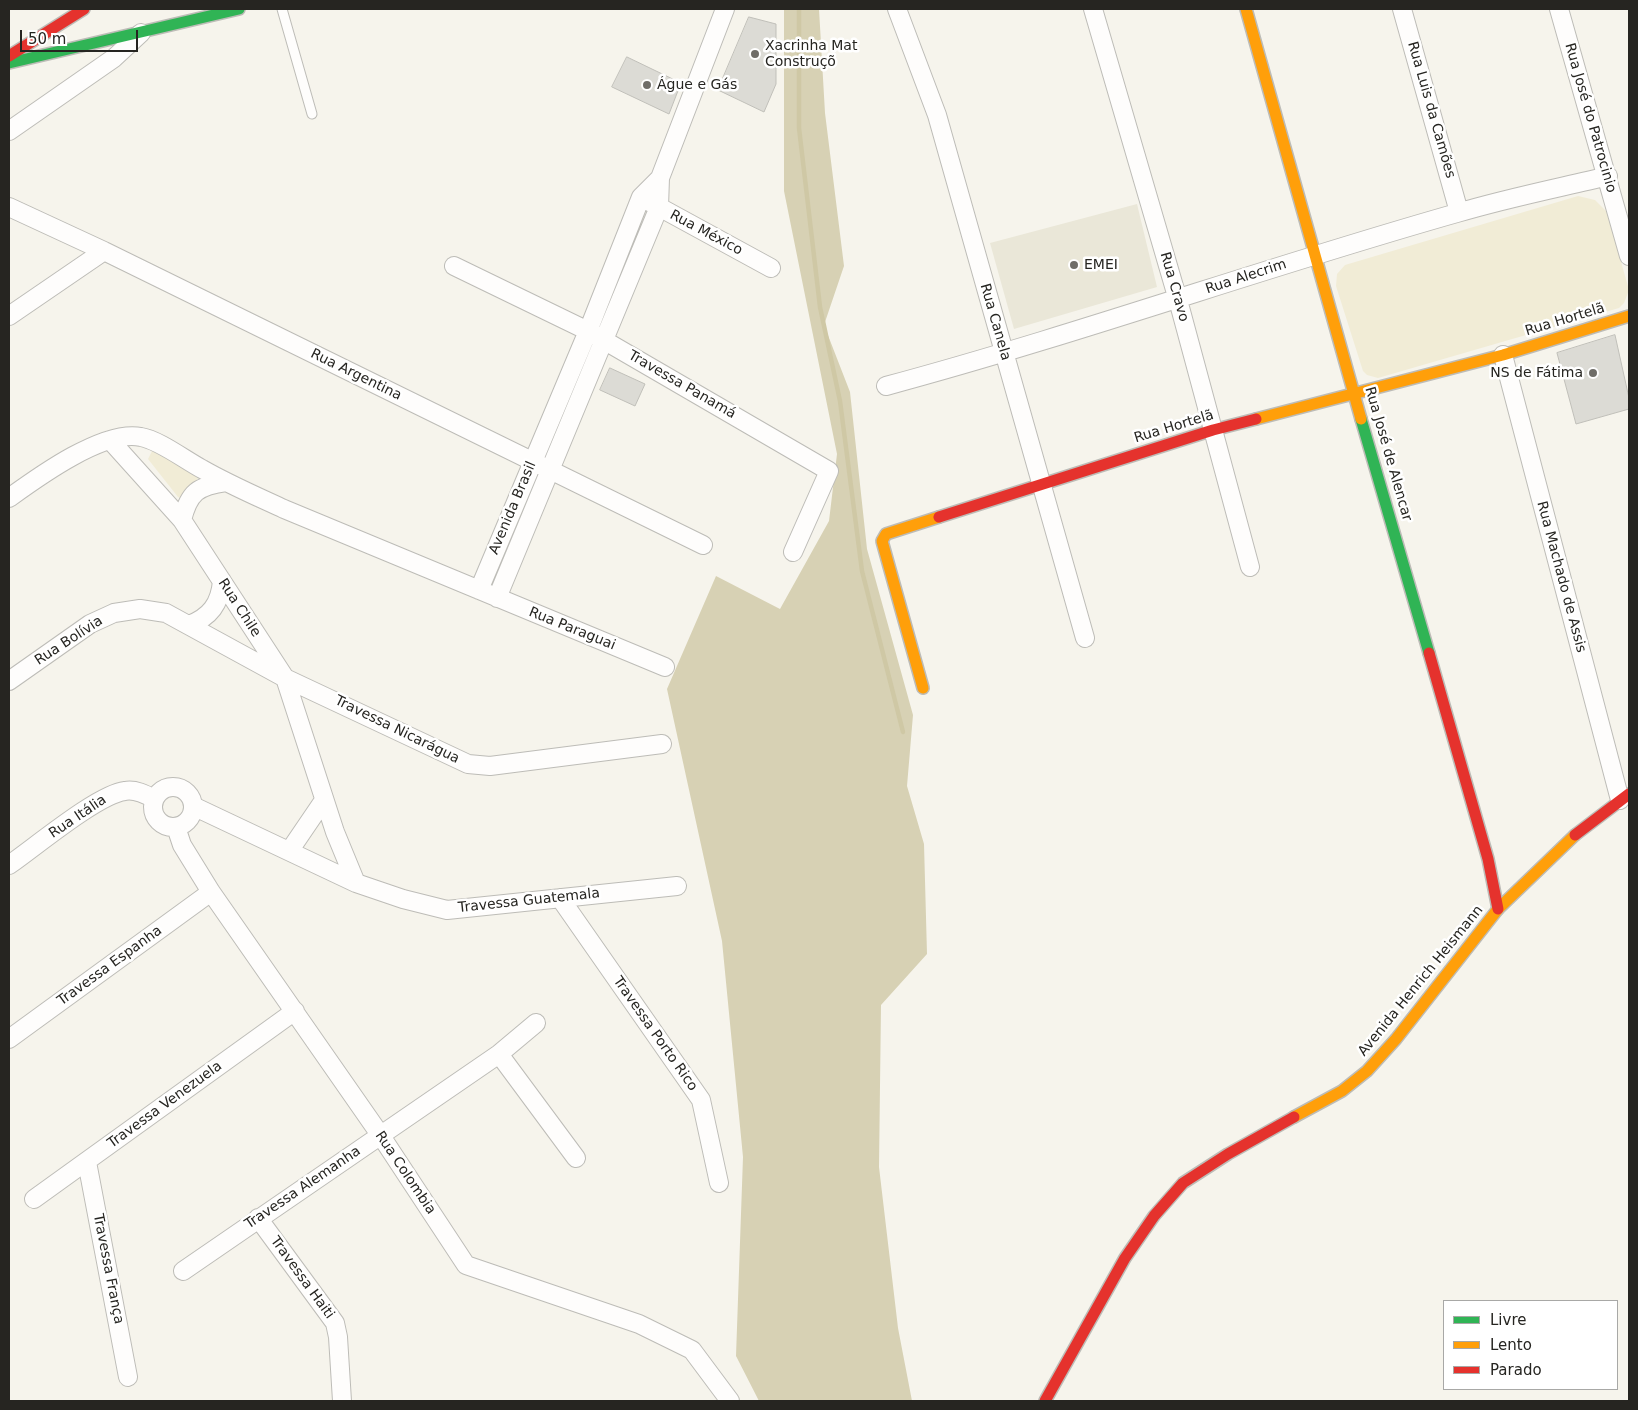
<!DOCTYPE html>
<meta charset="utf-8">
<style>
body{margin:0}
#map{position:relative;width:1638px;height:1410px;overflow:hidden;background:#f6f4ec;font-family:"DejaVu Sans",sans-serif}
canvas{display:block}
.frame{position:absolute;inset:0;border:10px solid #262521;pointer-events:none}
.legend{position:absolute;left:1443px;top:1300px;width:175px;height:90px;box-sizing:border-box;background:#fff;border:1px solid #a8a8a6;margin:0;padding:6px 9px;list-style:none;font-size:15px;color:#262521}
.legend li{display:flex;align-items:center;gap:10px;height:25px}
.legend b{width:25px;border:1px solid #a8a8a6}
.scale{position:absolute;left:20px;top:30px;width:118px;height:22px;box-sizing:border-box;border:2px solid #262521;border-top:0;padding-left:6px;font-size:15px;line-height:18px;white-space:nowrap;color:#262521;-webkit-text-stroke:4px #fff;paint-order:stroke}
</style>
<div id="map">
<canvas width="1638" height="1410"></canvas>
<div class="frame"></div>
<ul class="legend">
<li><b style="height:6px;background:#30b455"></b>Livre</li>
<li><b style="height:6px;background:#ff9f0a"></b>Lento</li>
<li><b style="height:6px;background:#e5322d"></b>Parado</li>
</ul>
<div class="scale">50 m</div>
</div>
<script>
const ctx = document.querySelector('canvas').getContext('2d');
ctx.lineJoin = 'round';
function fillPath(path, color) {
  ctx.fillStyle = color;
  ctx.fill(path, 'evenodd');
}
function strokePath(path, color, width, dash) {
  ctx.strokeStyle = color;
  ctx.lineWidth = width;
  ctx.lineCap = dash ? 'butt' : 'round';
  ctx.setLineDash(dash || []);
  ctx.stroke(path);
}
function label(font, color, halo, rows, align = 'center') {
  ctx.font = font + ' "DejaVu Sans",sans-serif';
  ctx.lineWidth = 5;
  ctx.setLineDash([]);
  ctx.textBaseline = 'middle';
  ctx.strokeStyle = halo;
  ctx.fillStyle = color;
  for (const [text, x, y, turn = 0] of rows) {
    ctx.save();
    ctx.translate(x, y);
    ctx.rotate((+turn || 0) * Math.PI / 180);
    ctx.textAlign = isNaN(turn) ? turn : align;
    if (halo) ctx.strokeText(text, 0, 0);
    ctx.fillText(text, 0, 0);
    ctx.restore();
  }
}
fillPath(new Path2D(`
 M1137,204L1157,287L1014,329L990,243Z`), '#eae7d8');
fillPath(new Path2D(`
 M1578,196L1595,200L1607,212L1629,290L1624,303L1619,308L1378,378L1367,375L1363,371L1336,286L1337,274L1345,265Z
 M152,451L197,471L198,478L183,499L178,497L148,459Z`), '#f1ecd6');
fillPath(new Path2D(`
 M784,9H819L825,113L844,266L824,325L850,392L867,549L913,715L907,786L924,844L927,954L881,1005L879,1167L898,1328L912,1401H759L736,1356L743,1157L722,941L667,689L716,576L780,609L829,521L837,454L784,191Z`), '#d7d1b4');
strokePath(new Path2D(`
 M799,9V128L820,307L840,401L862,571L903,732`), '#cfc8a5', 4.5);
const building = new Path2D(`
 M749,17L776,24V84L764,112L718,90Z
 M627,57L681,83L669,114L612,87Z
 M1615,335L1629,398V409L1576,424L1557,353Z
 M610,368L645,384L635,406L600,390Z`);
fillPath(building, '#dcdbd5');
strokePath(building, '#c0bfb9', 1);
const lane = new Path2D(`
 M282,9L312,114`);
const street = new Path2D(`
 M897,9L937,115L1085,638
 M1093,9L1178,300L1250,567
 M1402,9L1459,212
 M1559,9L1629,256
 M9,131L114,58L141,33
 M650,202L771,268
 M9,207L104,251L703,545
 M454,266L588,331L829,471L793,552
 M9,316L104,251
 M1503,355L1620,800
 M886,386C1079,334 1266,267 1457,213C1507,198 1558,188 1608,176
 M110,440L182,520L285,678L335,832L356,883
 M9,498C38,477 104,429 141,437C159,440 185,460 202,469C228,484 256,496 284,509L665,667
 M182,520C189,492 198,486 226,482
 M479,590L588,331L641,197L660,178
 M497,598L659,207L660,178L725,9
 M189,625C210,617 220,604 222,581
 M9,681L90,624L114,613L140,609L166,613L285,678L468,764L490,766L662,744
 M153 807a20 20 0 1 1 40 0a20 20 0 1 1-40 0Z
 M193,806L356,883L403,899L447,910L677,886
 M176,827L182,845L211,892L381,1136L466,1265L639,1324L692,1350L730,1401
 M290,850L324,800
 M9,865C34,848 98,794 125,791C135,789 145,794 154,799
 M560,898L701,1100L719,1183
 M9,1039L211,892
 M499,1054L576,1158
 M87,1162L128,1377
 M34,1199L295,1011
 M258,1218L335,1323L338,1337L342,1401
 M183,1271L499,1054L536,1023`);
const fast = new Path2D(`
 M9,63L239,9
 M1361,419L1429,653`);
const slow = new Path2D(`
 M1246,9L1361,419
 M1256,419L1503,355L1629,316
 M923,688L882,541L886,534L939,517
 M1294,1117L1342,1091L1367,1071L1396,1039L1498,909L1575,835`);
const jam = new Path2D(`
 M9,56L84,9
 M939,517L1213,430L1256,419
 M1429,653L1488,859L1498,909
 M1575,835L1629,794
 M1045,1401L1125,1258L1154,1216L1183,1183L1228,1154L1294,1117`);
strokePath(lane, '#bdbcb7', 11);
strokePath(street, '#bdbcb7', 20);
strokePath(fast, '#bdbcb7', 14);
strokePath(slow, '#bdbcb7', 14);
strokePath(jam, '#bdbcb7', 14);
strokePath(lane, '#fefdfc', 9);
strokePath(street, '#fefdfc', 18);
strokePath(fast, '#30b455', 11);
strokePath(slow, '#ff9f0a', 11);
strokePath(jam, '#e5322d', 11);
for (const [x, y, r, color] of [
 [755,54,5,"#6f6d68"],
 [647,85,5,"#6f6d68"],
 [1074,265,5,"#6f6d68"],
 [1593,373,5,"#6f6d68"]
]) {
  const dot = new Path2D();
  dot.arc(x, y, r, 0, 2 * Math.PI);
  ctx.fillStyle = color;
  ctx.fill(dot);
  strokePath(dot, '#fff', 2);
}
label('14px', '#262521', '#fff', [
 ["Xacrinha Mat",765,46],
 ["Construçõ",765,62],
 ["Águe e Gás",657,85],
 ["EMEI",1084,265],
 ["NS de Fátima",1583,373,"right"]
], 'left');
label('14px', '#262521', '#fff', [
 ["Rua Luis da Camões",1431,110,74],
 ["Rua José do Patrocinio",1590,118,74],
 ["Rua México",706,233,28],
 ["Rua Alecrim",1246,277,-18],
 ["Rua Cravo",1174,287,74],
 ["Rua Hortelã",1565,320,-17],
 ["Rua Canela",995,322,74],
 ["Rua Argentina",356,375,26],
 ["Travessa Panamá",682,385,30],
 ["Rua Hortelã",1174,427,-17],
 ["Rua José de Alencar",1388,454,74],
 ["Avenida Brasil",513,508,-67],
 ["Rua Machado de Assis",1561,577,75],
 ["Rua Chile",239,608,57],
 ["Rua Paraguai",572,629,22],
 ["Rua Bolívia",69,641,-33],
 ["Travessa Nicarágua",397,730,26],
 ["Rua Itália",78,817,-34],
 ["Travessa Guatemala",529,901,-6],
 ["Travessa Espanha",110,966,-36],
 ["Avenida Henrich Heismann",1421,981,-51],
 ["Travessa Porto Rico",655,1034,55],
 ["Travessa Venezuela",165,1105,-36],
 ["Rua Colombia",405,1173,56],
 ["Travessa Alemanha",303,1188,-34],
 ["Travessa França",108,1269,79],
 ["Travessa Haiti",302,1278,54]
]);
</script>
